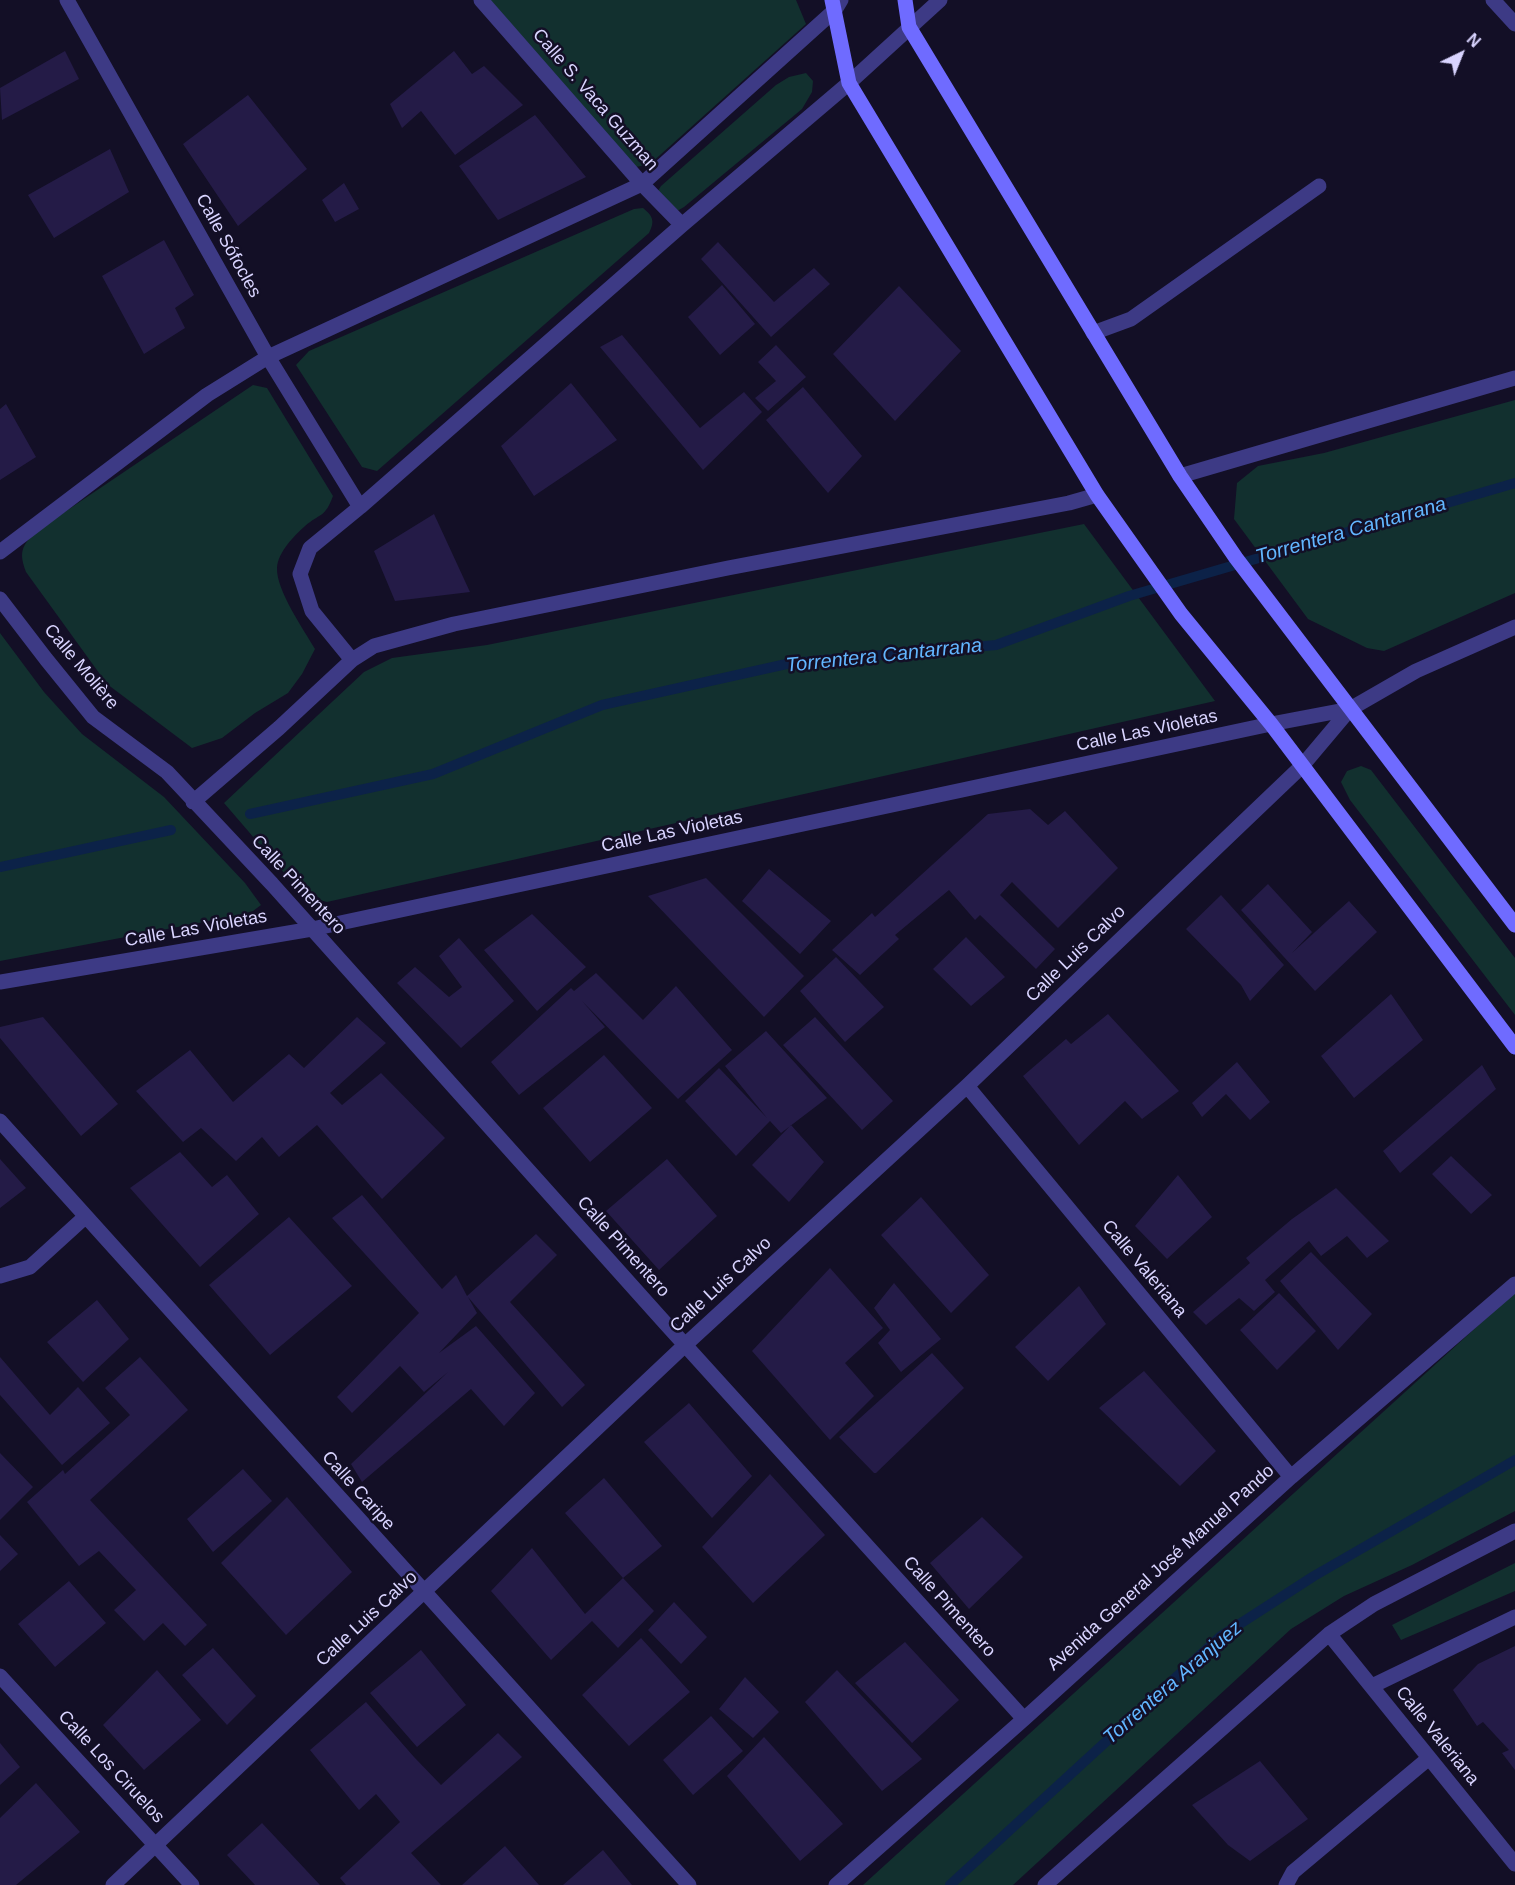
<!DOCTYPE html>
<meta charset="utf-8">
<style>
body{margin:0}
#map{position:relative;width:1515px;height:1885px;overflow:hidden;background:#130f26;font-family:Arial,sans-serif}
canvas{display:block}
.north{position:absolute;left:1431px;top:24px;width:60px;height:60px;-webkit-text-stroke:4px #130f26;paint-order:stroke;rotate:43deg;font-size:16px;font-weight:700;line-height:24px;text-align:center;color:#d9d4ff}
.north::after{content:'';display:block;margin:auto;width:21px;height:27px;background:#d9d4ff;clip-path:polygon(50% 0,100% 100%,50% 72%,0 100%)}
</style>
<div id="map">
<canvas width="1515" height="1885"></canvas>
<div class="north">N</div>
</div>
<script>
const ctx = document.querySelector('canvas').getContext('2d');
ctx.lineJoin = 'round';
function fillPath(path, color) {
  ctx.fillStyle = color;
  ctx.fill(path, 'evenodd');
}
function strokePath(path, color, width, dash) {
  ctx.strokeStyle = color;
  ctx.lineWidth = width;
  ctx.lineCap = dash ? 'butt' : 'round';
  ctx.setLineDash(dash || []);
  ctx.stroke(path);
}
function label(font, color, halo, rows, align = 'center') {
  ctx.font = font + ' Arial,sans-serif';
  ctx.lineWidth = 5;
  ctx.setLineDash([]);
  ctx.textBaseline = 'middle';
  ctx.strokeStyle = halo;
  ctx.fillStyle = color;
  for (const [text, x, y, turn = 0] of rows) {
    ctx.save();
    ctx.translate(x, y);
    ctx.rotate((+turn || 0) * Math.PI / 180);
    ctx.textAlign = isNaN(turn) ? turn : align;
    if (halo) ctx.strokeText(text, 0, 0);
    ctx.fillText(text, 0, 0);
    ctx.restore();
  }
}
fillPath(new Path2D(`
 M483,0H796L806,24L650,164L636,167Z
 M806,73L813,81L812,92L802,109L684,207L672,214L656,194L661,186L776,85L789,77Z
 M643,208C653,216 655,221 649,233L377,471L362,467L296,365L309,351L634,209Z
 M253,385L267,388L333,496C325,518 320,513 305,526C294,536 278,552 277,568C276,590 304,630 315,649L302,674L288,693L255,713L222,738L192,748L107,684L26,572C19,553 21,547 35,532Z
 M1515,400V593L1384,651L1367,648L1308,619L1234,519L1237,483L1258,466L1324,453Z
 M1084,524L1215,701L327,902L304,896L224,803L364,672L392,658L487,645Z
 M0,633L44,692L82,734L164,797L245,883L261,905L253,911L235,916L0,961Z
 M1361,766L1371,770L1515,958V1015L1350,800L1341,782L1347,771Z
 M1515,1292V1511L1412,1565L1344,1596L1291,1629L1013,1885H863Z
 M1515,1563V1591L1401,1640L1392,1625Z`), '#12302f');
strokePath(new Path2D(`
 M250,814L433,774L602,705L791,663L996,645L1129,596L1515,483
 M0,867L171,830
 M950,1885L1221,1636L1314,1576L1515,1460`), '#0c2248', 10);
fillPath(new Path2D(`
 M65,51L79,79L2,120L0,88Z
 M454,51L472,74L484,66L523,105L455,155L421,111L402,128L390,104Z
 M248,95L307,169L238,226L183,144Z
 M535,115L586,177L498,220L459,166Z
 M110,149L129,192L54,238L28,195Z
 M344,183L359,209L335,222L322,200Z
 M164,240L194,295L175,308L185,328L144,354L102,276Z
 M718,242L774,302L814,268L830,284L771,337L701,259Z
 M722,285L755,324L720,355L688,317Z
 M899,286L961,351L895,421L833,354Z
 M622,335L700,428L744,392L762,412L703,470L600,347Z
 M776,345L806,377L768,411L755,398L776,381L758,362Z
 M571,383L617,440L534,496L501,446Z
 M803,387L862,456L828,493L766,420Z
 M6,404L36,457L0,480V409Z
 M434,514L470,592L395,601L374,551Z
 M1030,809L1048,825L1065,811L1118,868L1058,928L1012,882L1000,895L1055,949L1036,969L980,915L975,920L949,890L895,935L899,939L860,975L832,950L872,913L875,917L988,814Z
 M769,869L831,921L800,954L742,901Z
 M706,878L804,976L764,1017L648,896Z
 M1268,884L1312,932L1292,953L1349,901L1377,932L1315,991L1241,910Z
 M1221,895L1284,965L1250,1001L1241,985L1186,929Z
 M532,914L586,967L537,1011L484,950Z
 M966,937L1005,977L971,1006L933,969Z
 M459,938L514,1001L461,1048L397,983L415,967L449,997L462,987L439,956Z
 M836,957L884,1007L845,1042L800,991Z
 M596,973L643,1020L676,986L732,1050L678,1099L582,1001L605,1027L519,1095L491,1062L571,988L574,991Z
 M1391,994L1423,1040L1354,1098L1321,1056Z
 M1108,1014L1179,1091L1142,1119L1125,1101L1079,1145L1023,1076L1066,1039L1071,1044Z
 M43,1017L118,1104L81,1136L0,1038V1027Z
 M357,1017L386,1043L330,1093L342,1105L381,1073L445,1138L382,1199L317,1125L279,1157L262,1137L236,1161L201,1128L183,1142L136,1091L190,1050L233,1102L289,1054L304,1068Z
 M815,1017L893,1101L862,1130L783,1045Z
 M766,1031L827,1098L781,1133L770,1121L736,1156L685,1101L719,1068L767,1118L725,1066Z
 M604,1055L652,1108L590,1162L543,1108Z
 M1237,1062L1270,1102L1250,1120L1226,1094L1202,1117L1192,1103Z
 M1482,1065L1496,1089L1400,1173L1383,1151Z
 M791,1125L824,1162L789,1202L752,1165Z
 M180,1152L212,1187L227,1175L259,1214L200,1267L130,1188Z
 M1451,1156L1492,1195L1471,1214L1432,1174Z
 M0,1159L26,1188L0,1208Z
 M667,1159L717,1216L659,1270L606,1211Z
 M1178,1175L1212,1217L1167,1259L1135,1226Z
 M1336,1188L1389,1241L1367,1258L1347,1236L1321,1256L1309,1241L1265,1280L1275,1292L1254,1311L1239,1298L1206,1325L1193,1312L1250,1263L1246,1258L1292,1219Z
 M362,1195L442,1289L456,1275L467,1296L536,1234L557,1255L510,1302L585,1385L562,1407L468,1297L477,1313L439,1353L476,1326L535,1393L504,1426L471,1389L362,1482L351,1464L448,1372L424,1392L400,1366L352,1413L337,1397L419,1313L332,1218Z
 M921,1197L989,1275L951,1313L881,1235Z
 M289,1217L352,1286L270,1355L209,1285Z
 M1311,1252L1372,1314L1338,1350L1280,1281Z
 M830,1268L883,1328L845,1363L874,1396L830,1440L752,1351Z
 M894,1283L941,1339L901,1372L878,1343L890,1330L874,1308Z
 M1079,1286L1106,1324L1048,1381L1015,1347Z
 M1279,1293L1316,1331L1277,1370L1240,1330Z
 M97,1300L129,1339L83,1382L47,1342Z
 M932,1353L964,1388L876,1473H874L839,1437Z
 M0,1357L50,1415L78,1387L110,1423L62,1465L0,1395Z
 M140,1357L188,1410L90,1500L207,1625L185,1646L163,1623L144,1641L114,1610L136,1590L99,1551L79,1566L27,1502L63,1470L65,1474L130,1415L105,1388Z
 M1144,1371L1216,1451L1180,1486L1099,1408Z
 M689,1403L752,1476L712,1518L644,1442Z
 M0,1453L33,1487L0,1520Z
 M243,1469L272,1501L213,1552L187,1519Z
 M770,1474L825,1535L753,1603L702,1547Z
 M604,1478L662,1546L623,1578L565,1513Z
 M287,1497L352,1572L286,1635L221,1563Z
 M982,1517L1023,1557L969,1609L930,1563Z
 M0,1535L18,1554L0,1571Z
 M532,1548L585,1614L623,1578L654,1611L618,1648L592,1621L551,1660L491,1591Z
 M69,1581L106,1623L55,1667L18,1624Z
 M674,1602L707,1637L681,1664L648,1630Z
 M641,1638L690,1692L629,1746L582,1695Z
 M905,1642L959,1700L912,1743L855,1683Z
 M1515,1646V1770L1502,1753L1509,1750L1483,1722L1477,1726L1453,1690L1478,1664Z
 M213,1648L256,1696L227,1725L182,1675Z
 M421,1650L466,1705L417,1747L370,1693Z
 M157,1670L201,1720L144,1770L103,1725Z
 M837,1670L922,1759L882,1791L805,1702Z
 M745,1677L779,1712L753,1738L719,1709Z
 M366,1702L414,1757L441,1785L498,1733L522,1757L411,1853L441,1885H346L340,1878L400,1822L376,1794L359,1810L310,1750Z
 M711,1716L743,1751L693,1795L663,1760Z
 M764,1737L843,1824L800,1861L727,1776Z
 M0,1743L20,1767L0,1785Z
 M1260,1761L1308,1819L1250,1861L1228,1845L1192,1805Z
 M36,1783L80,1832L16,1885H0V1818Z
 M262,1823L320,1885H255L227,1855Z
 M505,1846L539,1885H462Z
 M603,1850L632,1885H563Z`), '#241b47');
strokePath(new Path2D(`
 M1093,333L1131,319L1319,186`), '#3d3a85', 15);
strokePath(new Path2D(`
 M67,0L268,357L360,507
 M481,0L642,184L682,225
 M1493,0L1515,24
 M1180,476L1515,378
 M0,552L207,395L268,357L642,184L835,10L841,0
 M0,599L46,659L93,717L167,772L272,884L666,1324L1024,1719
 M352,660L312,611L300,574L310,548L360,507L682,225L849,83L940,0
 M193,802L279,728L352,660L374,646L454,624L728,568L1069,503L1097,495
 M0,982L312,929L1271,724L1350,709L1416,671L1515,627
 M967,1086L1291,1477
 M0,1121L689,1885
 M0,1276L30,1267L85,1217
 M1329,1634L1515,1864
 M0,1676L192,1885
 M1372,1686L1515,1617
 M113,1885L685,1345L967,1086L1302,766L1350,709
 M836,1885L1024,1719L1291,1477L1515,1284
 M1045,1885L1329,1634L1374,1604L1515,1531
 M1286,1885L1293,1872L1429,1758`), '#3d3a85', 15);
strokePath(new Path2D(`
 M832,0L849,83L1097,495L1181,614L1271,724L1515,1047
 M905,0L909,27L1180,476L1236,558L1515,925`), '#6f6bff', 15);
label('18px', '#d9d4ff', '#130f26', [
 ["Calle S. Vaca Guzman",595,100,49],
 ["Calle Sófocles",228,246,61],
 ["Calle Molière",81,667,50],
 ["Calle Las Violetas",1147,731,-12],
 ["Calle Las Violetas",672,832,-12],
 ["Calle Pimentero",298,885,47],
 ["Calle Las Violetas",196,929,-10],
 ["Calle Luis Calvo",1076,954,-44],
 ["Calle Pimentero",623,1247,48],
 ["Calle Valeriana",1144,1269,50],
 ["Calle Luis Calvo",721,1285,-43],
 ["Calle Caripe",358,1491,48],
 ["Avenida General José Manuel Pando",1161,1568,-42],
 ["Calle Pimentero",949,1607,48],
 ["Calle Luis Calvo",367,1619,-43],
 ["Calle Valeriana",1437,1736,51],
 ["Calle Los Ciruelos",111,1767,47]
]);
label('italic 20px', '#62b6ff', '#130f26', [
 ["Torrentera Cantarrana",1351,531,-16],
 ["Torrentera Cantarrana",884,656,-6],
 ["Torrentera Aranjuez",1173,1683,-41]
]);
</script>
